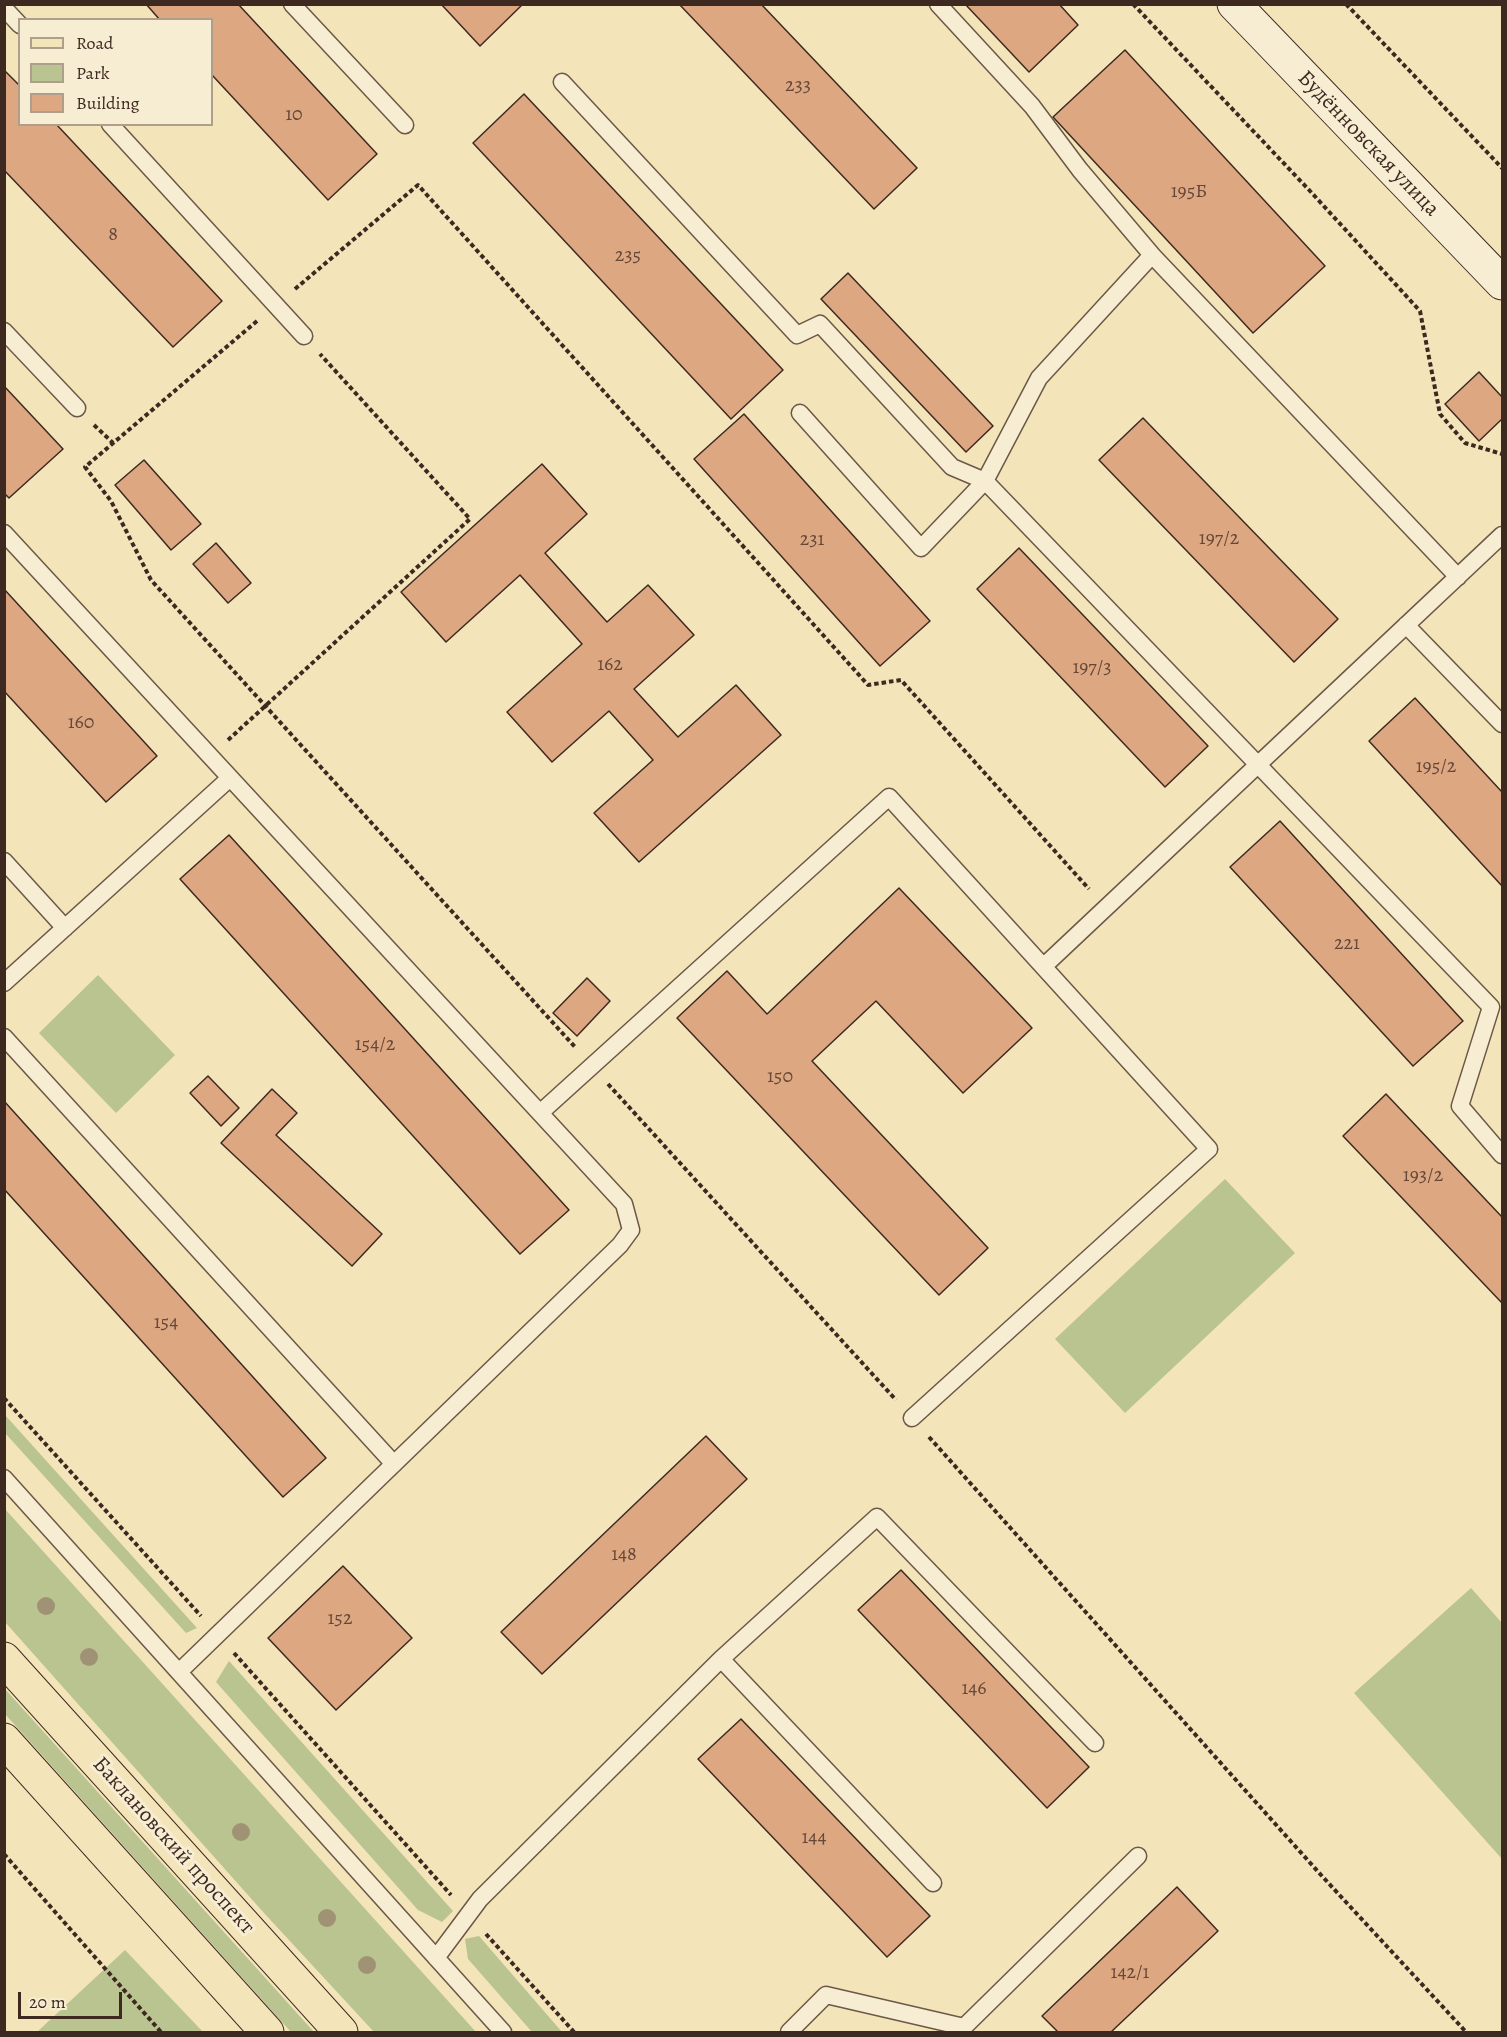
<!DOCTYPE html>
<meta charset="utf-8">
<style>
body{margin:0}
#map{position:relative;width:1507px;height:2037px;overflow:hidden;background:#f3e4b9;font-family:Alegreya,serif}
canvas{display:block}
.frame{position:absolute;inset:0;border:6px solid #3e2921;pointer-events:none}
.legend{position:absolute;left:18px;top:18px;width:195px;height:108px;box-sizing:border-box;background:#f7edd2;border:2px solid #ad9f8b;margin:0;padding:8px 10px;list-style:none;font-size:18px;color:#3e2921}
.legend li{display:flex;align-items:center;gap:12px;height:30px}
.legend b{width:30px;border:2px solid #ad9f8b}
.scale{position:absolute;left:18px;top:1992px;width:104px;height:27px;box-sizing:border-box;border:3px solid #3e2921;border-top:0;padding-left:8px;font-size:18px;line-height:21px;white-space:nowrap;color:#3e2921;-webkit-text-stroke:4px #f7edd2;paint-order:stroke}
</style>
<div id="map">
<canvas width="1507" height="2037"></canvas>
<div class="frame"></div>
<ul class="legend">
<li><b style="height:8px;background:#f3e4b9"></b>Road</li>
<li><b style="height:16px;background:#b9c490"></b>Park</li>
<li><b style="height:16px;background:#dda782"></b>Building</li>
</ul>
<div class="scale">20 m</div>
</div>
<script>
const ctx = document.querySelector('canvas').getContext('2d');
ctx.lineJoin = 'round';
function fillPath(path, color) {
  ctx.fillStyle = color;
  ctx.fill(path, 'evenodd');
}
function strokePath(path, color, width, dash) {
  ctx.strokeStyle = color;
  ctx.lineWidth = width;
  ctx.lineCap = dash ? 'butt' : 'round';
  ctx.setLineDash(dash || []);
  ctx.stroke(path);
}
function label(font, color, halo, rows, align = 'center') {
  ctx.font = font + ' Alegreya,serif';
  ctx.lineWidth = 6;
  ctx.setLineDash([]);
  ctx.textBaseline = 'middle';
  ctx.strokeStyle = halo;
  ctx.fillStyle = color;
  for (const [text, x, y, turn = 0] of rows) {
    ctx.save();
    ctx.translate(x, y);
    ctx.rotate((+turn || 0) * Math.PI / 180);
    ctx.textAlign = isNaN(turn) ? turn : align;
    if (halo) ctx.strokeText(text, 0, 0);
    ctx.fillText(text, 0, 0);
    ctx.restore();
  }
}
fillPath(new Path2D(`
 M98,975L175,1055L116,1113L39,1033Z
 M1225,1179L1295,1253L1125,1413L1055,1339Z
 M4,1415H5L197,1628L186,1633L5,1433Z
 M5,1509L476,2032H374L264,1913L5,1622Z
 M1471,1588L1502,1623V1859L1354,1693Z
 M229,1661L453,1911L442,1922L418,1910L216,1682Z
 M4,1689H5L314,2032H291L5,1714Z
 M479,1936L562,2032H532L468,1959L465,1939Z
 M125,1950L203,2032H37Z`), '#b9c490');
const building = new Path2D(`
 M146,4H238L377,154L328,200L212,75V20H160Z
 M441,4H523L480,46Z
 M679,4H761L917,168L874,209Z
 M965,4H1059L1078,25L1029,72Z
 M1125,50L1325,266L1253,333L1053,117Z
 M4,70L20,86V124H56L222,301L173,347L4,170Z
 M524,94L783,370L731,419L473,143Z
 M848,273L993,426L966,452L821,299Z
 M1479,372L1502,397V419L1479,441L1445,404Z
 M4,386L63,449L9,498L4,493Z
 M744,414L930,621L880,666L694,459Z
 M1143,418L1338,619L1294,662L1099,460Z
 M144,460L201,524L171,550L115,485Z
 M542,464L587,514L545,553L607,622L648,585L694,635L634,689L678,737L736,685L781,735L639,862L594,813L653,760L609,711L552,762L507,712L582,644L520,575L446,642L401,592Z
 M216,543L251,583L228,603L193,564Z
 M1019,548L1208,746L1165,787L977,589Z
 M4,589L157,756L106,802L4,691Z
 M1415,698L1502,792V886L1369,741Z
 M1280,821L1463,1021L1413,1066L1230,867Z
 M229,835L569,1210L520,1254L180,879Z
 M899,888L1032,1028L963,1093L876,1001L812,1061L988,1248L939,1295L677,1018L727,971L767,1014Z
 M587,978L610,1001L577,1036L553,1013Z
 M208,1076L239,1108L221,1126L190,1093Z
 M272,1089L297,1113L276,1135L382,1234L352,1266L221,1143Z
 M1386,1094L1502,1217V1303L1343,1136Z
 M4,1101L326,1458L283,1497L4,1189Z
 M706,1436L747,1479L542,1674L501,1632Z
 M343,1566L412,1638L336,1710L268,1638Z
 M901,1570L1089,1767L1047,1808L858,1610Z
 M741,1719L930,1916L887,1957L698,1759Z
 M1177,1887L1218,1931L1111,2032H1058L1042,2016Z`);
fillPath(building, '#dda782');
strokePath(building, '#3e2921', 1.5);
const service = new Path2D(`
 M292,4L405,125
 M938,4L1032,106L1080,170L1152,255
 M4,8L20,25
 M562,82L797,335L820,324L952,467L985,481L921,548L800,413
 M110,124L304,336
 M4,331L77,408
 M4,533L624,1204L631,1230L620,1245L179,1672
 M1458,577L1152,255L1039,378L985,481L1491,1007L1460,1106L1502,1155
 M1406,625L1502,724
 M4,861L65,928
 M1044,966L1502,535
 M4,983L230,778
 M4,1037L394,1464
 M540,1113L889,797L1209,1149L912,1418
 M4,1478L503,2032
 M721,1659L877,1517L1095,1743
 M436,1958L480,1899L721,1659L933,1883
 M789,2032L826,1995L964,2027L1138,1856`);
const secondary = new Path2D(`
 M1234,4L1502,283`);
const primary = new Path2D(`
 M4,1659L341,2032
 M4,1740L267,2032`);
strokePath(service, '#6b5847', 19);
strokePath(secondary, '#3e2921', 35);
strokePath(primary, '#3e2921', 35);
strokePath(new Path2D(`
 M1133,4L1310,191L1420,311L1440,414L1465,443L1502,454
 M1346,4L1502,168
 M295,289L418,185L868,685L901,680L1089,889
 M257,321L85,467L111,501L151,580L575,1047
 M94,425L113,443
 M228,740L470,519L320,354
 M608,1084L896,1400
 M4,1398L201,1616
 M929,1437L1321,1875L1466,2032
 M234,1653L451,1895
 M4,1854L161,2032
 M486,1934L574,2032`), '#3e2921', 4, [4.5, 3]);
strokePath(service, '#f7edd2', 16);
strokePath(secondary, '#f7edd2', 33);
strokePath(primary, '#f3e4b9', 33);
ctx.fillStyle = '#a09375';
for (const [x, y] of [
 [46,1606],
 [89,1657],
 [241,1832],
 [327,1918],
 [367,1965]
]) {
  ctx.beginPath();
  ctx.arc(x, y, 9, 0, 2 * Math.PI);
  ctx.fill();
}
label('20px', '#664839', null, [
 ["233",798,86],
 ["10",294,115],
 ["195Б",1189,192],
 ["8",113,235],
 ["235",628,256],
 ["197/2",1219,539],
 ["231",812,540],
 ["162",610,665],
 ["197/3",1092,668],
 ["160",81,723],
 ["195/2",1436,767],
 ["221",1347,944],
 ["154/2",375,1045],
 ["150",780,1077],
 ["193/2",1423,1176],
 ["154",166,1323],
 ["148",624,1555],
 ["152",340,1619],
 ["146",974,1689],
 ["144",814,1838],
 ["142/1",1130,1973]
]);
label('22px', '#3e2921', '#f7edd2', [
 ["Будённовская улица",1368,144,46],
 ["Баклановский проспект",173,1846,48]
]);
</script>
